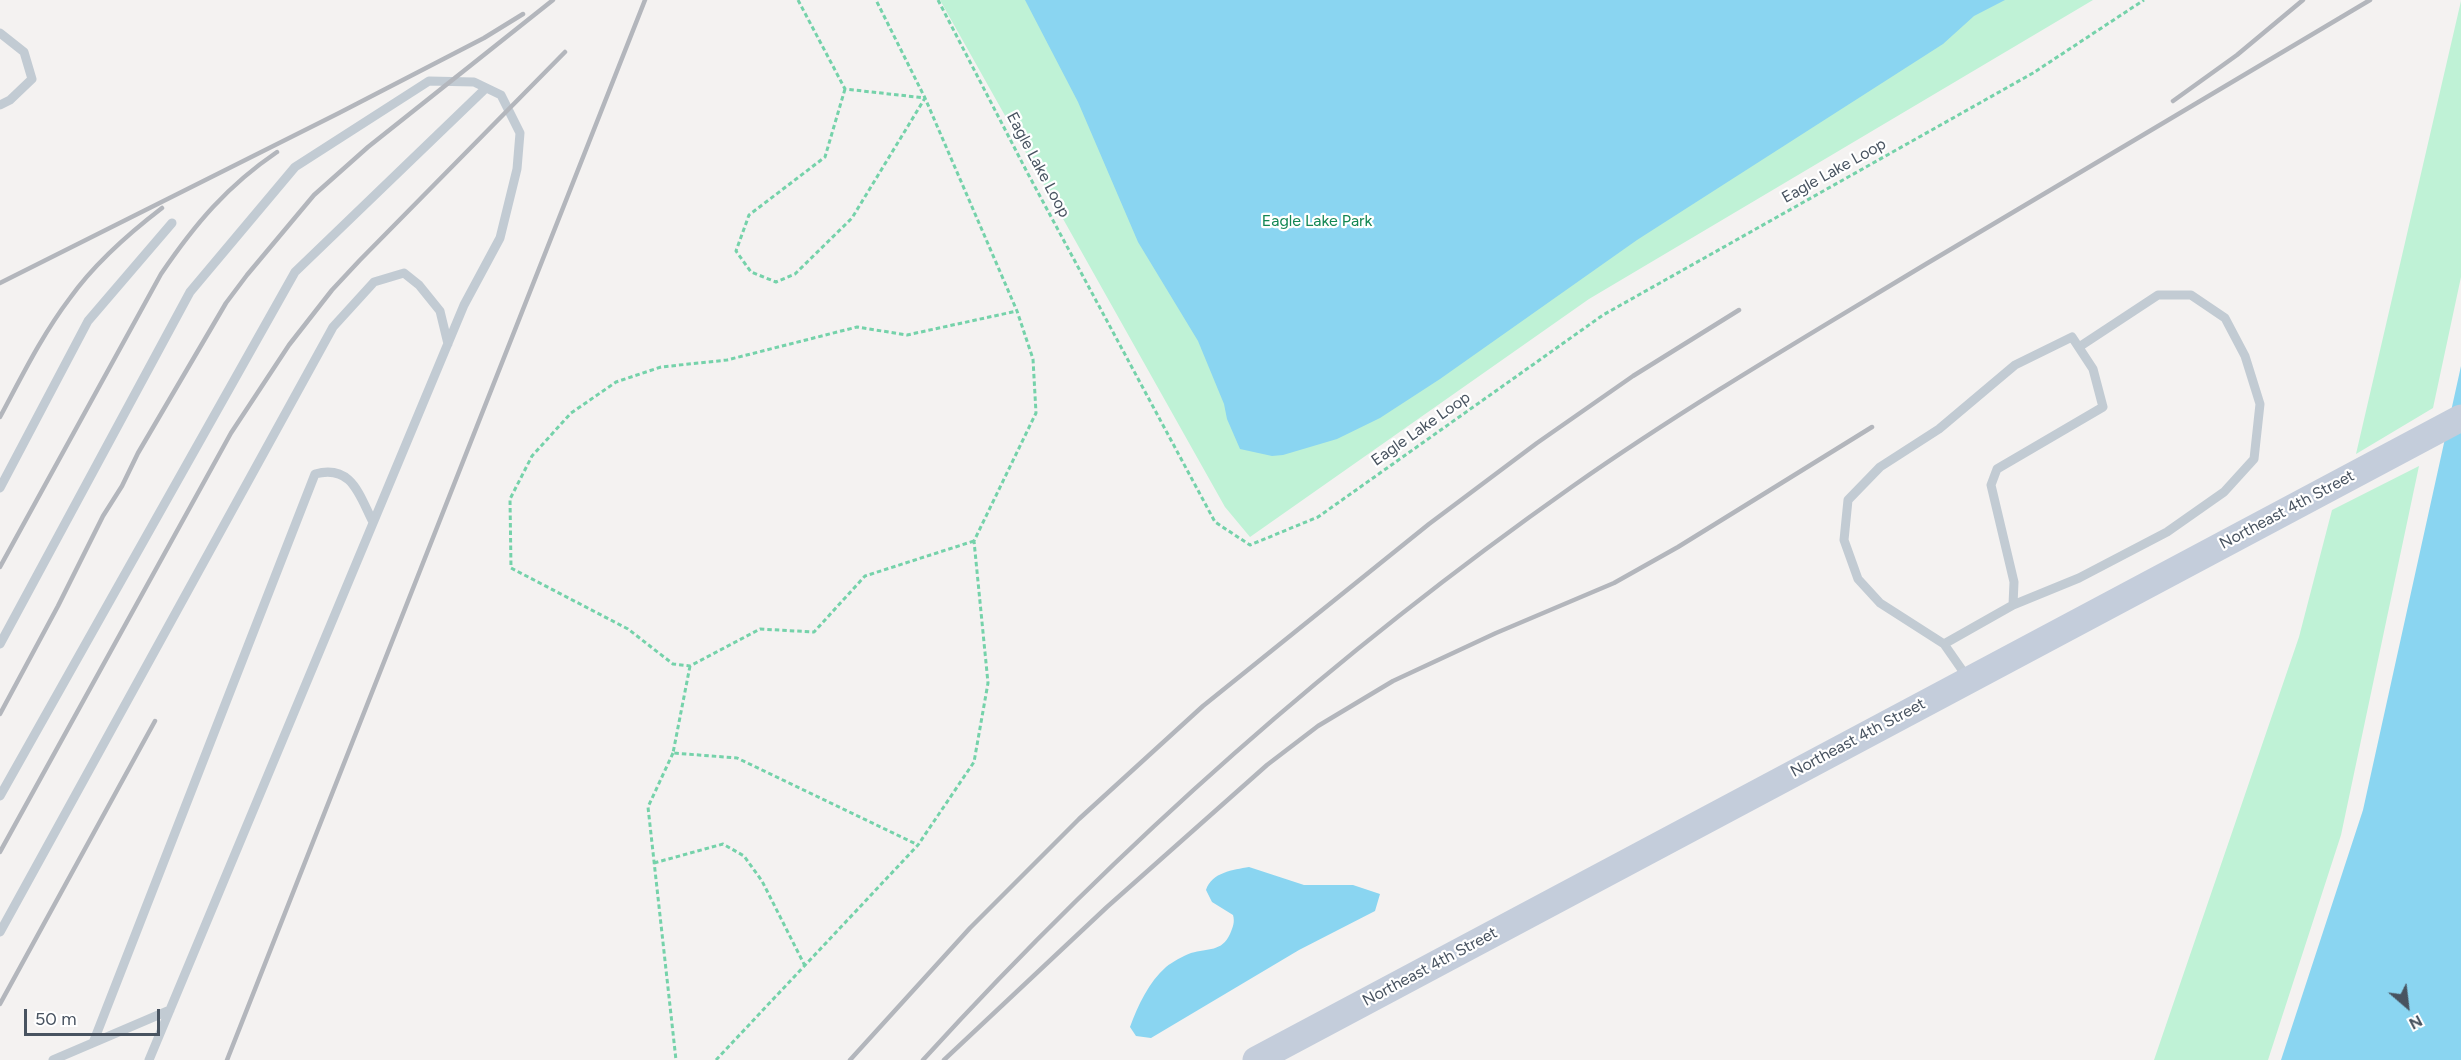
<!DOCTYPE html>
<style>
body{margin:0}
#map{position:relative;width:2461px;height:1060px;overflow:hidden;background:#f4f2f1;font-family:Figtree,sans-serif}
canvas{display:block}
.north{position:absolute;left:2377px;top:976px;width:60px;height:60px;-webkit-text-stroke:4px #fff;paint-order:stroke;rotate:152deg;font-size:16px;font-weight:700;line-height:24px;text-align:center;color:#485360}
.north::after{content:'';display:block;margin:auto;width:21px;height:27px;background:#485360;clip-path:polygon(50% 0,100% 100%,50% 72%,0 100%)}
.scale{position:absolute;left:24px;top:1009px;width:136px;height:27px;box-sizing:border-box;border:3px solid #485360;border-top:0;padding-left:8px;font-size:18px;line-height:21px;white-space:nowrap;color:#485360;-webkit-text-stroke:4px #fff;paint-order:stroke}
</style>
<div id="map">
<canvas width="2461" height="1060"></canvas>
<div class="north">N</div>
<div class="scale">50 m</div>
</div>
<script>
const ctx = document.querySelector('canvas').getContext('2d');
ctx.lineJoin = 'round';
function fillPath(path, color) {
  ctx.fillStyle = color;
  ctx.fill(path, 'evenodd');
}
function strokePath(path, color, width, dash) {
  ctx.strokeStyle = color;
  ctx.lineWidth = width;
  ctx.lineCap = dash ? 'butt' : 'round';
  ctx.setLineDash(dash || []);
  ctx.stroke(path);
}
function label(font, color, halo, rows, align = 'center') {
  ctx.font = font + ' Figtree,sans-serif';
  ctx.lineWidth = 4.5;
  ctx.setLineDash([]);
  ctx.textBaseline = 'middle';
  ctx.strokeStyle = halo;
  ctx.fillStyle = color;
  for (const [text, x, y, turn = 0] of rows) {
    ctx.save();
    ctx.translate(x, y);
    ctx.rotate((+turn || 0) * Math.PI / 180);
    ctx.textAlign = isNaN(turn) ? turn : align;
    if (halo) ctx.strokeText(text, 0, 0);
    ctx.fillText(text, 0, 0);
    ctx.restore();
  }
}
fillPath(new Path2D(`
 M940,0H2093L1589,299L1250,537L1225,507Z
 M2461,1V277L2433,408L2356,454Z
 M2419,466L2341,835L2268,1060H2154L2299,637L2332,510Z`), '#bff2d6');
fillPath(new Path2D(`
 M1025,0H2005L1974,16L1943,44L1637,240L1440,379L1380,418L1337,439L1283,455L1272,456L1240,449L1227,419L1224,404L1198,341L1138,242L1078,102Z
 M2461,366V1060H2281L2363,810Z
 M1249,867L1304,885H1353L1380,894L1375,911L1299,950L1151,1038L1136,1036L1130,1027C1138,1005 1149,982 1166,967C1172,962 1183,956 1191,953C1208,948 1222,952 1230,934C1233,927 1235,922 1233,915L1212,902L1206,890C1212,872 1233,870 1249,867Z`), '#8ad5f1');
strokePath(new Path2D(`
 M798,0L845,89L925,98
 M938,0L1027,172L1215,522L1250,545L1318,517L1603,315L2033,73L2144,0
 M845,89L825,157L749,215L736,251L751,272L776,282L795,274L852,218L925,98
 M974,541L865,576L814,632L760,629L690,666L673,664L628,629L511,568L510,499L532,456L571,413L616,382L661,367L727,360L857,327L907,335L1017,311
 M690,666L673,753L737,758L918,845
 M673,753L648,807L676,1060
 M654,863L723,844L744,856L762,881L805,966
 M716,1060L918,845L974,762L988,683L974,541L1036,413L1033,359L1017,311L925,98L876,0`), '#75d2aa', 3, [4.5, 3]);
strokePath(new Path2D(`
 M0,33L24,52L32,79L10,100L0,105
 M0,488L88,321L172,223
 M2013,605L2079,578L2167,532L2224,492L2254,459L2260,404L2245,356L2225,318L2191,295H2158L2079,347
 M0,644L190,292L295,167L429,81L474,82L501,95L520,133L517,169L500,238L464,305L149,1060
 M1944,644L2013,605L2014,582L1991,485L1997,469L2103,407L2093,369L2072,337L2015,365L1939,429L1880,467L1848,500L1844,540L1858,579L1880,603L1944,644L1967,677
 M0,796L295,272L486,88
 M0,932L333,327L374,282L404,273L419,285L440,311L448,344
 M93,1043L315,474C352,464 359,495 373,522
 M53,1060L170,1010`), '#c2cbd3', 9);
strokePath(new Path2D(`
 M1256,1060L2461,418`), '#c4cddb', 27);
strokePath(new Path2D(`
 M2173,101L2237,55L2303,0
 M0,283L339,113L484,38L523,14
 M0,417C22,376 42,335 70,298C95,263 128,234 162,208
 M0,567L161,274C195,224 227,186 277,152
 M0,714L58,606L103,516L122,486L138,453L226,303L247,275L314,195L368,147L553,0
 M0,852L231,433L289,345L332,290L360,260L565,52
 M0,1004L155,721
 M227,1060L645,0
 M850,1060L970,928L1079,819L1203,706L1429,524L1537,443L1633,376L1739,310
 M923,1060C1118,846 1336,653 1573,486C1687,406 1807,336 1926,264C2074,176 2222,88 2370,0
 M944,1060L1107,907L1267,765L1318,726L1393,681L1496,633L1614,583L1678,547L1872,427`), '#b3b6bc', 4.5);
label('16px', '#485360', '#fff', [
 ["Eagle Lake Loop",1038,165,62],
 ["Eagle Lake Loop",1834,171,-29],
 ["Eagle Lake Loop",1421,429,-35],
 ["Northeast 4th Street",2287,510,-28],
 ["Northeast 4th Street",1858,738,-28],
 ["Northeast 4th Street",1430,967,-28]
]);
label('16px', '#138754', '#fff', [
 ["Eagle Lake Park",1317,221]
]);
</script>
